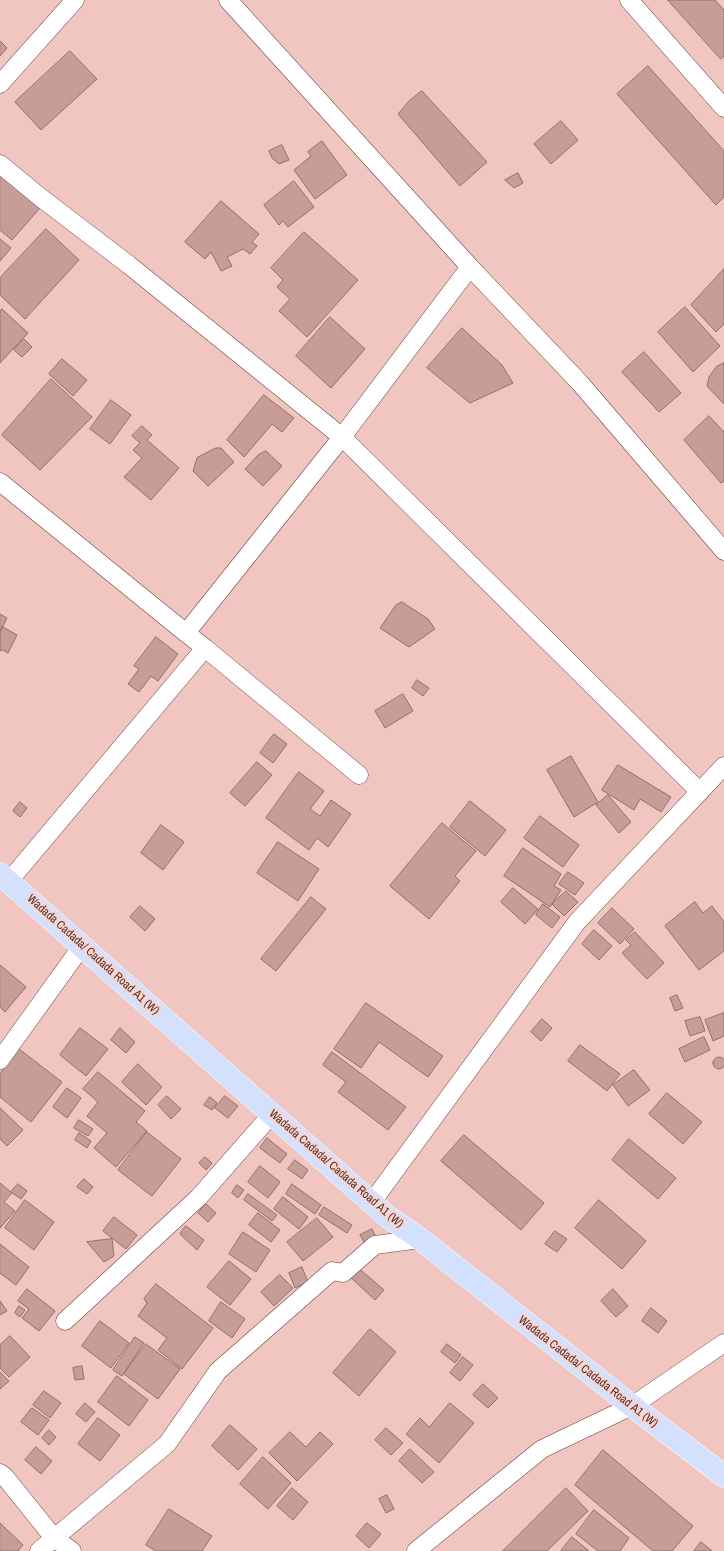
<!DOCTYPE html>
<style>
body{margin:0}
canvas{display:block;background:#f2c6c0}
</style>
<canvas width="724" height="1551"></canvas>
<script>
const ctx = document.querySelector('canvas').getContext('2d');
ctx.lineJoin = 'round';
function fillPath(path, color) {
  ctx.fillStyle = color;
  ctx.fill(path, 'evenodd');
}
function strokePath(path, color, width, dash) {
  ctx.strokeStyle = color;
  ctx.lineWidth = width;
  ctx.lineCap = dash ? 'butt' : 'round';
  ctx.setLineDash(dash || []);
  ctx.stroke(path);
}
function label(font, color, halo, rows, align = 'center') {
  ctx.font = font + ' "Archivo Narrow",sans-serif';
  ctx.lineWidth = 4;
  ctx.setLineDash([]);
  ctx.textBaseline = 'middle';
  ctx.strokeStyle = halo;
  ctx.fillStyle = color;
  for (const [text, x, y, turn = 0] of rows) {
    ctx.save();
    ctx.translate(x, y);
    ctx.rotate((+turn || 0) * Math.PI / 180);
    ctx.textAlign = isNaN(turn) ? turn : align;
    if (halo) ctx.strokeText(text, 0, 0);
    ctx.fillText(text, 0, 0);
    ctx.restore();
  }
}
const building = new Path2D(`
 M668,0H715L724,10V56L721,59Z
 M0,41L7,48L0,56Z
 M70,51L97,79L41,130L15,102Z
 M648,66L724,151V197L716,205L617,94Z
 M422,91L487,162L460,186L398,114L409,101Z
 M561,121L578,140L551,164L534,144Z
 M322,141L347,175L315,199L294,170L311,156L308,152Z
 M282,145L289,160L279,164L272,158L269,151Z
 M518,173L523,183L514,188L505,180Z
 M0,174L40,208L12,240L0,230Z
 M294,181L314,207L288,227L283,221L279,225L264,205Z
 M221,201L259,234L252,242L257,246L250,254L243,249L227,257L232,266L221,271L211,252L205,259L185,242Z
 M46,229L79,260L25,319L0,295V278Z
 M304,232L358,280L307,337L279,311L290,299L277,287L283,280L271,268Z
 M0,239L11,248L0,261Z
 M724,269V324L716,332L691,305Z
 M685,307L720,346L693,372L658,332Z
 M2,309L28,333L0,363V312Z
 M330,317L365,349L331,388L296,356Z
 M462,328L502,365L513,383L470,403L427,368Z
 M24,339L32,347L22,357L14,350Z
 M644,352L681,393L659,412L622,372Z
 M62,359L87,380L73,396L49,374Z
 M724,363V404L707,386L709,377L716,367Z
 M51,379L92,417L40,470L2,435Z
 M264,395L294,418L282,432L272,424L244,457L227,440Z
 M111,400L131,415L110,444L90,429Z
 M709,416L724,432V481L721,483L684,440Z
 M142,426L152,435L147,440L179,468L151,500L124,477L142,458L133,450L140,443L132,436Z
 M216,448H221L234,462L208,486L193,471L197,458Z
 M266,451L282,466L263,486L245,469L258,455Z
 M402,602L428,619L435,629L409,647L380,628L396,605Z
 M0,614L7,618L0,632Z
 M3,627L17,635L8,653L3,650L0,651V632Z
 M156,637L178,654L158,681L151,676L139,692L128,684L139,669L134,666Z
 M417,680L429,688L423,696L412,688Z
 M403,694L413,711L385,728L375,711Z
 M274,734L287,744L273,763L260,753Z
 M571,756L598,802L574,817L547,770Z
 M257,762L272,775L245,806L230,793Z
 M618,765L671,797L661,812L640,799L634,810L602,790Z
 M299,772L324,791L310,809L320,816L331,800L351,814L328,847L317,838L309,850L266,818Z
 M608,795L631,822L619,833L596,805Z
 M470,801L506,830L485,856L450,827Z
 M20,802L27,808L20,817L13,811Z
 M540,816L579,845L563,867L524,838Z
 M442,823L476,851L455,876L460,881L429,919L390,886Z
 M161,825L184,842L163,870L141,853Z
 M278,842L319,869L298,901L257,873Z
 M523,848L561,874L554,886L561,890L550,907L504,876Z
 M568,872L584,883L575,895L559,884Z
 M513,888L538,909L525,924L501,902Z
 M566,891L578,902L564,916L552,904Z
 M311,897L326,909L276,971L261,959Z
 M695,902L703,913L712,906L724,922V951L699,970L665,926Z
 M543,904L560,917L552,928L536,915Z
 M140,906L155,919L145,931L130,917Z
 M612,908L634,929L620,944L598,923Z
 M594,930L612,946L599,960L582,944Z
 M635,932L664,963L647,979L622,953L631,945L626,940Z
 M0,965L26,987L5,1012L0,1007Z
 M677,995L683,1008L675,1011L670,998Z
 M366,1003L443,1056L428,1077L379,1042L361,1068L334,1049Z
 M724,1013V1036L713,1041L705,1020Z
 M700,1017L705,1031L690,1036L685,1021Z
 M542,1019L552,1028L541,1041L531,1032Z
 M80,1028L108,1049L86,1076L60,1055Z
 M120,1028L135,1042L126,1053L111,1040Z
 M704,1037L710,1050L685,1062L679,1049Z
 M580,1045L620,1074L607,1091L568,1061Z
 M19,1049L62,1082L31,1122L0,1097V1074Z
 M332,1052L406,1107L388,1130L338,1092L346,1082L323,1065Z
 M713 1063a6 6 0 1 1 12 0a6 6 0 1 1-12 0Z
 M138,1064L162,1087L146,1105L122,1082Z
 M634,1070L650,1090L628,1106L613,1085Z
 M98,1072L145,1111L136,1122L147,1131L116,1167L94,1148L107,1133L87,1116L98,1102L83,1089Z
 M67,1088L81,1098L67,1118L53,1107Z
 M667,1093L702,1122L683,1144L649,1114Z
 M167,1096L181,1109L171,1119L158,1105Z
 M225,1096L238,1106L228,1118L215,1108Z
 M210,1097L217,1103L212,1110L204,1105Z
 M0,1108L23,1130L7,1146L0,1139Z
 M79,1120L93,1129L88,1136L74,1128Z
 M147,1132L181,1159L152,1196L118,1170Z
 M79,1133L91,1141L87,1148L75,1140Z
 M464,1135L544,1203L521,1230L441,1161Z
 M267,1138L287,1154L280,1163L260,1148Z
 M629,1139L676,1178L658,1199L612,1160Z
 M205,1157L212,1163L206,1170L199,1163Z
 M295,1160L308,1170L302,1179L288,1169Z
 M260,1166L280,1182L268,1198L248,1182Z
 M84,1179L93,1187L87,1194L77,1187Z
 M0,1183L12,1193L4,1202L15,1211L0,1228Z
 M18,1184L27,1191L21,1199L11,1192Z
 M292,1184L321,1205L315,1214L286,1194Z
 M237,1185L244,1190L238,1198L232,1193Z
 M248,1194L277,1215L272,1221L244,1200Z
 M283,1197L308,1217L299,1229L274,1209Z
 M25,1200L54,1222L34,1250L5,1228Z
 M599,1200L646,1241L622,1269L575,1228Z
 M206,1204L216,1213L208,1222L198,1213Z
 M324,1207L352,1225L347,1233L319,1215Z
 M258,1213L280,1230L271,1242L249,1225Z
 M114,1217L137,1235L126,1249L103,1231Z
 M317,1218L333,1237L303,1261L287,1242Z
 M186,1226L204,1240L197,1250L180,1234Z
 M372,1229L376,1237L364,1242L360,1235Z
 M555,1231L567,1239L557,1252L545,1244Z
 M243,1232L270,1250L256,1272L229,1254Z
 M112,1239L114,1256L104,1262L87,1242Z
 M0,1244L29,1267L16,1285L0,1273Z
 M229,1261L251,1279L230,1305L207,1287Z
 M355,1265L384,1290L375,1300L347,1274Z
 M302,1267L308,1282L295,1288L289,1273Z
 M280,1275L293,1288L274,1306L261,1292Z
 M156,1284L213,1328L182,1369L158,1350L167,1338L138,1316L147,1303L144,1299Z
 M27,1289L55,1311L39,1331L22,1318L29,1309L18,1301Z
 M613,1289L628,1306L616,1317L601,1301Z
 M0,1301L7,1311L0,1315Z
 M221,1302L245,1319L232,1338L209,1321Z
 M19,1306L25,1310L20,1317L15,1313Z
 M651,1308L667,1321L658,1333L642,1321Z
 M100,1321L129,1343L111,1368L82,1346Z
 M370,1329L396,1352L359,1396L333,1373Z
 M10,1336L30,1357L9,1377L0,1368V1345Z
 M135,1337L144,1343L122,1376L113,1370Z
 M146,1344L180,1369L158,1399L124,1374Z
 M447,1344L461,1355L455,1363L441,1352Z
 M463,1357L473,1365L460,1381L450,1373Z
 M82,1366L84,1379L75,1380L73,1368Z
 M0,1372L9,1381L0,1389Z
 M117,1376L148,1400L129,1426L98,1402Z
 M483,1384L498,1398L488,1408L473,1395Z
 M44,1391L61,1403L50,1418L33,1405Z
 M85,1403L95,1412L86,1422L76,1414Z
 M450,1403L474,1423L439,1463L406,1434L420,1418L429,1427Z
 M32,1408L49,1420L38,1435L21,1422Z
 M98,1418L120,1435L100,1461L78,1444Z
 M230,1425L257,1449L238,1470L212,1446Z
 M386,1428L403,1443L391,1455L375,1440Z
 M49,1430L56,1437L49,1445L42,1438Z
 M290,1432L306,1447L320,1432L333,1444L297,1481L269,1453Z
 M36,1447L52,1461L41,1474L25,1460Z
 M410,1449L434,1472L422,1483L399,1461Z
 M603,1450L693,1526L672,1551H653L575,1485Z
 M263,1457L291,1483L268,1509L240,1484Z
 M292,1488L308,1502L293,1520L277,1506Z
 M566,1488L588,1511L547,1551H503Z
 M387,1495L394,1509L386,1513L379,1499Z
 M169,1509L212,1536L202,1551H156L146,1545Z
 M594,1510L629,1538L620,1551H598L576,1534Z
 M0,1523L23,1545L18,1551H0Z
 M367,1523L381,1534L369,1548L356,1536Z
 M572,1537L589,1551H561Z
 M701,1542L712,1551H694Z`);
fillPath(building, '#c79d98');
strokePath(building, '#956e69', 1);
const minor = new Path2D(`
 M228,0L470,267L580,383L724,551
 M629,0L724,108
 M0,84L75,0
 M0,164L40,197L129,265L342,437L700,792
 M0,482L186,633
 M205,648L186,633L342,437L470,267
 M9,881L205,648L359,775
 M0,1060L82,946
 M372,1202L577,922L724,766
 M65,1321L199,1197L272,1114
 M0,1473L5,1477L54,1538L72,1551
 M39,1551L167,1444L218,1371L332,1271L343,1273L375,1245L420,1239
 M416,1551L542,1449L632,1406L724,1343`);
const primary = new Path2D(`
 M0,874L388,1217L420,1239L632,1406L724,1476`);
strokePath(minor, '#67433f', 19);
strokePath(primary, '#fff', 23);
strokePath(minor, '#fff', 18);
strokePath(primary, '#d3e0fe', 22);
label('12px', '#443331', '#ffd3cd', [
 ["Wadada Cadada/ Cadada Road A1 (W)",93,955,42],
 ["Wadada Cadada/ Cadada Road A1 (W)",336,1169,41],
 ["Wadada Cadada/ Cadada Road A1 (W)",588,1372,38]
]);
</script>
